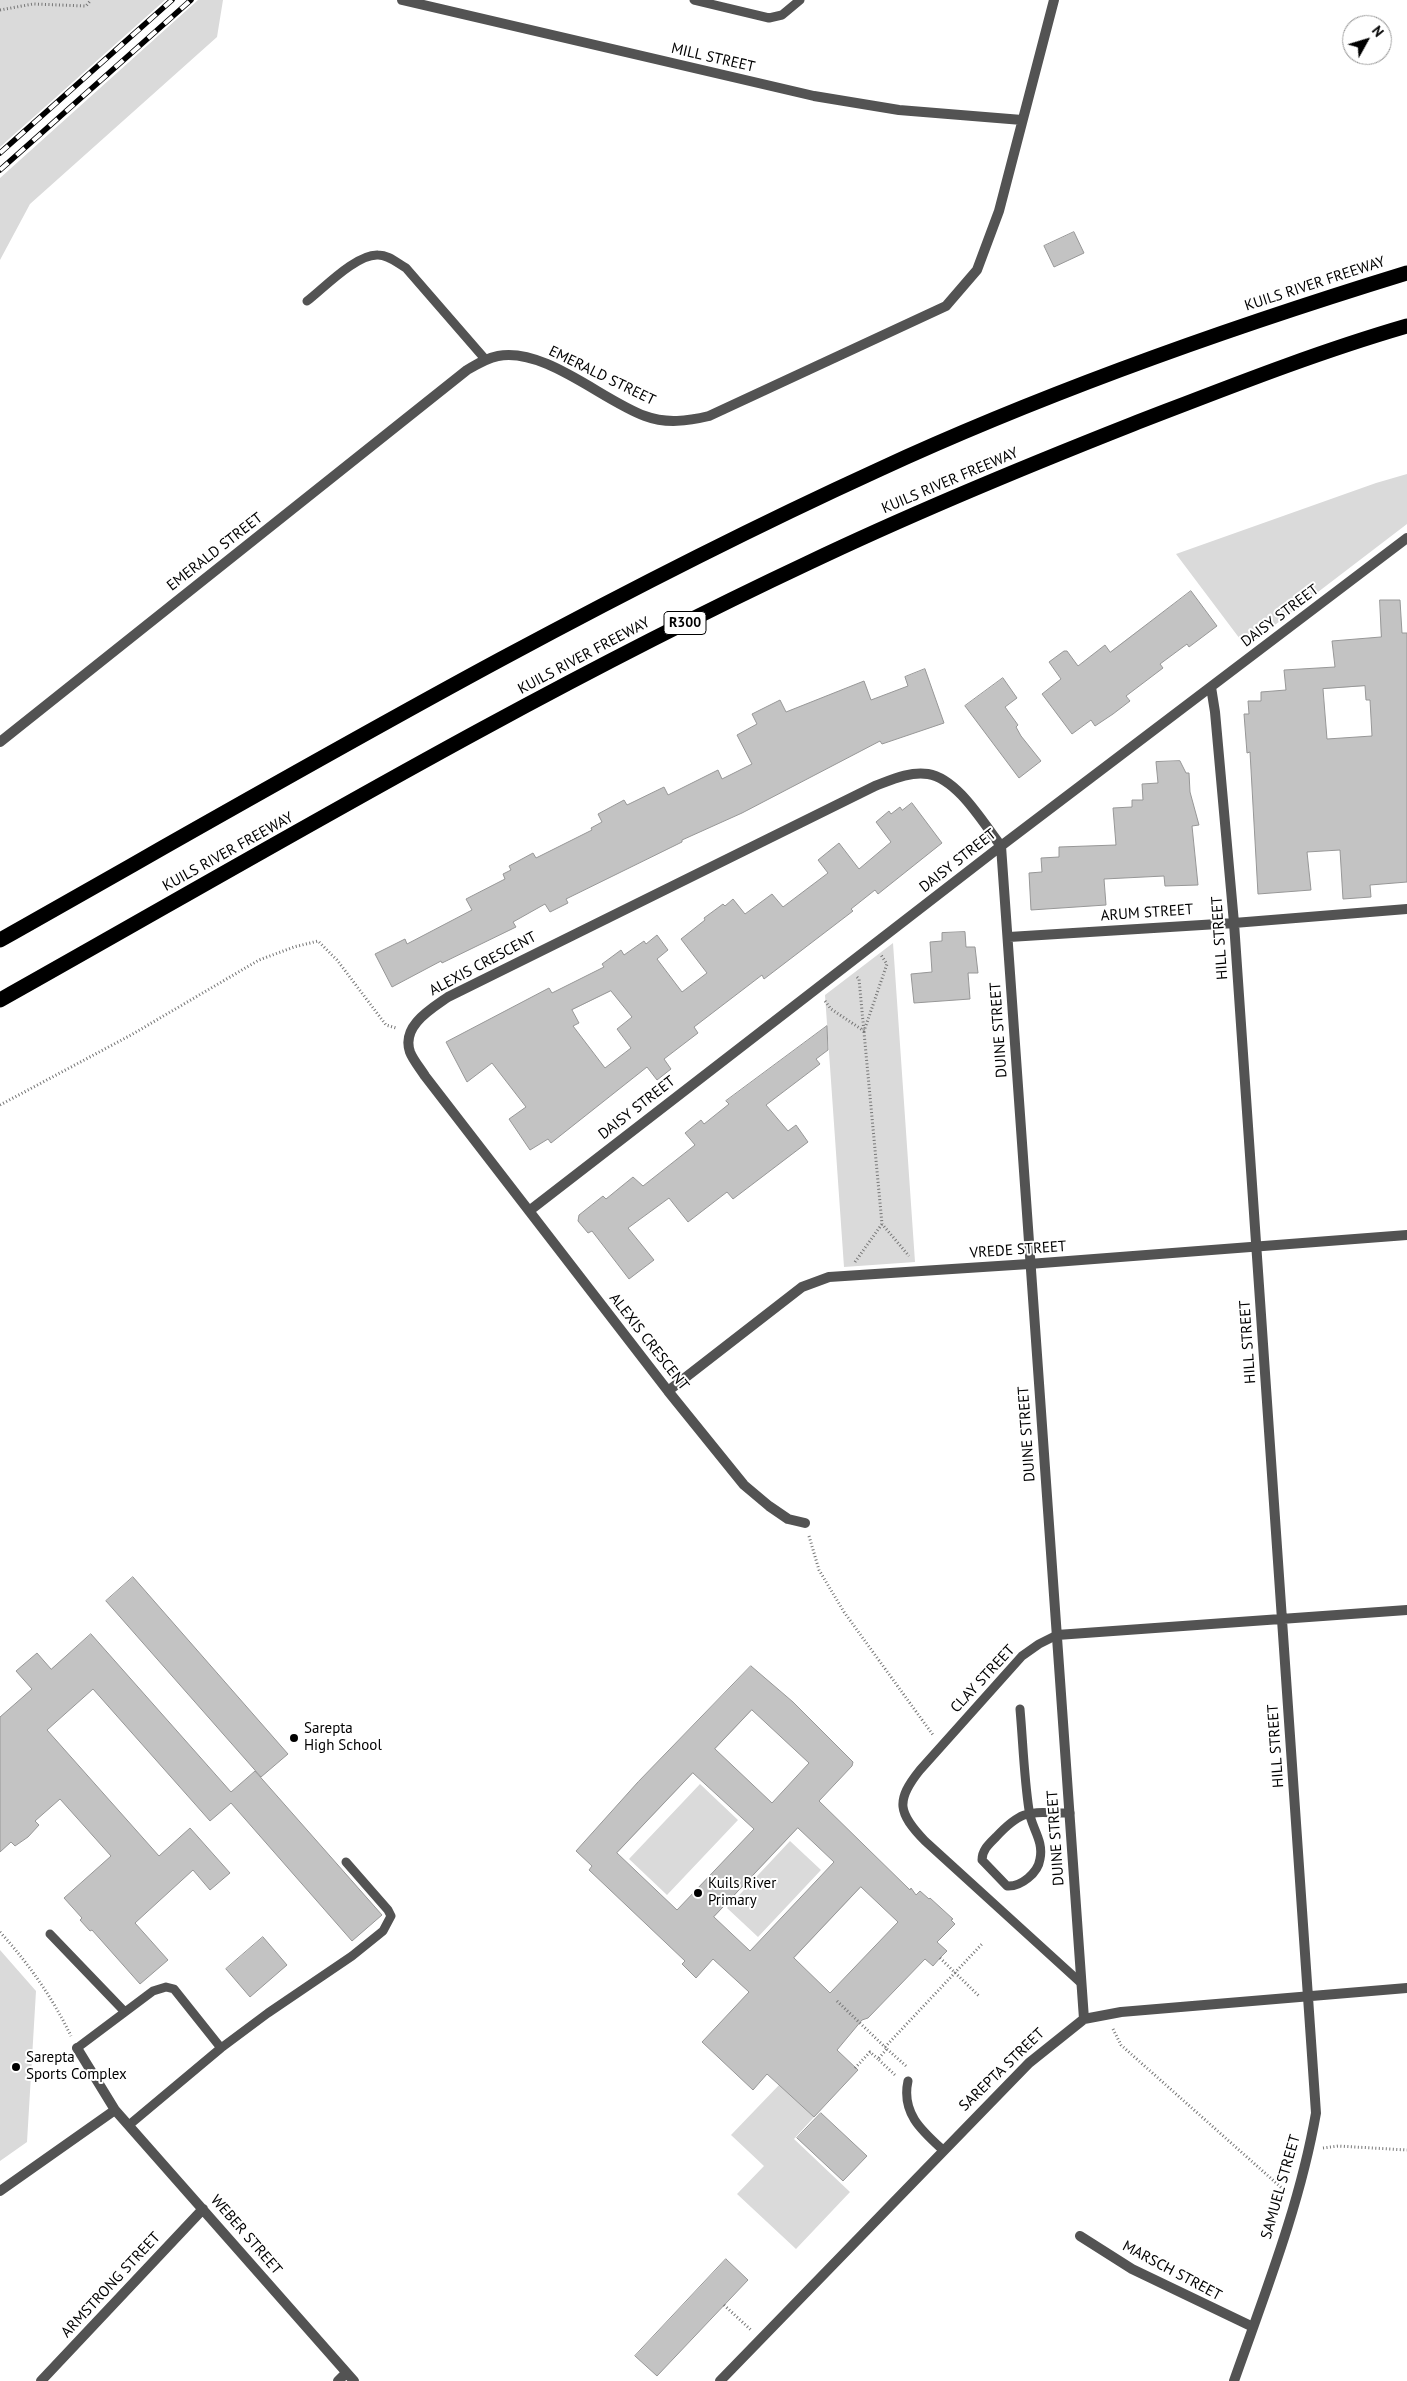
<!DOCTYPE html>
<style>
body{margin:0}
#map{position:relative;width:1407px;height:2381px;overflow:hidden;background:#fff;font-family:"PT Sans",sans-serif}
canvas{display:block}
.north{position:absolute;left:1342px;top:15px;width:50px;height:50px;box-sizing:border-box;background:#fff;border:1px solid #999;border-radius:50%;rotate:51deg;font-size:14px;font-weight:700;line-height:20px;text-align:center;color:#000}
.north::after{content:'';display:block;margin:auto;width:18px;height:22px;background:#000;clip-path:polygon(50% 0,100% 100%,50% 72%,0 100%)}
</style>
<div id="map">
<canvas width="1407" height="2381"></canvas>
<div class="north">N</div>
</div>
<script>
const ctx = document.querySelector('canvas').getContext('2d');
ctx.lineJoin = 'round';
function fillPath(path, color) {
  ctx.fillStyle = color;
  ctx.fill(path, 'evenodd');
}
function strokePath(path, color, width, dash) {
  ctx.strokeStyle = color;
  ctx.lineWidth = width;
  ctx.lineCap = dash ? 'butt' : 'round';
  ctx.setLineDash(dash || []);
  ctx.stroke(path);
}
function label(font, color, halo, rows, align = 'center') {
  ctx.font = font + ' "PT Sans",sans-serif';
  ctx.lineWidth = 4;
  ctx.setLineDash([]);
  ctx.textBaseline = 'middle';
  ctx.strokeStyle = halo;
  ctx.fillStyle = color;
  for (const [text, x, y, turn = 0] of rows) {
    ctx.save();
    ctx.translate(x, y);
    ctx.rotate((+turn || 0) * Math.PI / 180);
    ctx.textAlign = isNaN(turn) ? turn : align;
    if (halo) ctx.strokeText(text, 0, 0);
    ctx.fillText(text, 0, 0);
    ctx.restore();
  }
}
fillPath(new Path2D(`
 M0,0H165L0,147Z
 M198,0H223L217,37L30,204L0,260V178Z
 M1407,474V524L1246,647L1176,554L1376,483Z
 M893,943L915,1262L844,1267L825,995Z
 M700,1784L738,1820L667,1895L629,1859Z
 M790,1841L821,1870L758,1937L727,1908Z
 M0,1950L36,1991L27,2142L0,2161Z
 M780,2084L814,2117L794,2139L850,2192L796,2249L737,2194L764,2166L731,2135Z`), '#dadada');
const building = new Path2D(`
 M1074,232L1084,253L1054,267L1044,246Z
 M1191,591L1217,626L1189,647L1187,644L1160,664L1163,668L1126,696L1130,701L1113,714L1095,726L1091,720L1072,734L1042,694L1061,679L1049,662L1064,651H1067L1078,666L1105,645L1110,652Z
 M1380,600H1400L1402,633H1407V882L1370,885L1371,897L1343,899L1340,850L1307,852L1311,890L1258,894L1250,752L1247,753L1244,714H1249L1248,701H1261V692L1286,690L1284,670L1335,667L1332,641L1381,637ZM1365,686L1366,700H1370L1372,736L1327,739L1323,689Z
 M925,669L944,723L882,744L880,741L742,813L682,840V842L566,899L568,903L550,912L545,904L513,922L516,927L442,963L441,961L392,987L375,954L405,939L407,944L472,910L466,899L505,879L503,874L511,870L509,866L533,853L536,858L592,830L591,828L602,822L598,814L624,800L627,805L664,787L668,795L718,770L722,779L752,764L737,735L757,724L752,714L780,700L786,712L864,681L871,700L908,686L905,677Z
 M1003,678L1017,698L1005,707L1018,725L1016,727L1021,736L1041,761L1019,778L965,706Z
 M1180,761L1186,773H1189L1190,792L1199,825L1192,826L1198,885L1165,886L1164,876L1104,879L1106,905L1031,910L1029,873L1042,872L1041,858L1059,857V847L1116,845L1113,808L1132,807V800H1143L1142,784L1158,783L1156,762Z
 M912,803L942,843L878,894L875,890L851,909L853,911L764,979L762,975L694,1027L698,1033L664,1059L671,1069L657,1080L647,1067L551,1143L548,1139L530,1150L509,1119L526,1107L492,1063L467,1082L446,1042L549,988L552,993L604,967L602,964L621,950L624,955L644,941L646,944L657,935L668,950L657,959L682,992L707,973L681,939L705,920L704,918L723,904L725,906L733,899L745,914L772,894L783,907L828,873L818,860L839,843L859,869L891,842L876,822L889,811L891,814L900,807L902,810ZM611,991L632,1017L617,1029L631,1048L605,1068L573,1026L579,1023L572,1010Z
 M965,932L966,947H975L978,973H968L970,999L914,1003L911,974L932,972L930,942L942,941V933Z
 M827,1026L828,1050L816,1059L820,1064L766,1105L788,1131L796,1125L808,1142L733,1199L727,1192L688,1222L669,1198L628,1228L654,1260L629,1279L592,1231L588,1233L578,1221L579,1215L603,1196L606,1199L633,1177L643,1186L695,1145L685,1133L701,1120L704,1124L729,1104L726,1101Z
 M133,1577L288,1754L261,1777L106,1601Z
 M91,1634L231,1792L255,1771L382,1915L352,1941L231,1803L210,1821L93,1689L47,1730L159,1856L190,1828L230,1873L210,1890L193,1870L135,1923L168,1960L140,1984L92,1930L90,1931L80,1920L82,1918L64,1898L111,1856L60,1799L35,1821L39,1825L28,1837L15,1846L11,1842L0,1852V1717L32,1689L16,1671L37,1653L51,1669Z
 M751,1666L793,1702L853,1762L852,1766L819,1801L910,1890L911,1888L916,1895L920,1891L929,1899L930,1898L953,1919L951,1920L955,1924L937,1942L947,1951L940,1958L933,1966L925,1959L868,2018L862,2020L837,2050L858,2070L814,2117L767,2074L753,2090L702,2042L749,1992L713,1959L696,1978L682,1964L685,1961L589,1870L592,1866L576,1851L638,1782ZM752,1710L809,1763L772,1803L715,1749ZM693,1773L754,1829L677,1910L617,1853ZM798,1828L834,1862L750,1951L714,1917ZM861,1887L898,1922L830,1993L794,1958Z
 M263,1937L287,1965L250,1997L226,1969Z
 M821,2113L867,2156L843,2181L797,2138Z
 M726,2259L748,2280L657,2376L635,2356Z`);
fillPath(building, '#c3c3c3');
strokePath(building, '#979797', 1);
strokePath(new Path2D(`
 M0,10L33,4L86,6L91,0
 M857,977L859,979L882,1224L909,1256
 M825,1001L831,1009L864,1031L887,964L881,955
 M0,1105L131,1035L259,960L294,947L318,941L337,960L386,1025L396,1028
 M855,1262L882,1224
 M809,1536L819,1570L844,1612L933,1735
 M0,1932C29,1964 52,1997 71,2036
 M940,1958L980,1997
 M837,2001L887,2049L878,2059L895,2075
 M1113,2029L1121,2045L1284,2190
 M885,2047L982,1944
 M887,2049L906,2066
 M855,2068L870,2052L878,2059
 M1323,2148L1338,2146L1407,2150
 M724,2305L751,2330`), '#757575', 3, [1, 2.5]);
strokePath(new Path2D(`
 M694,0L769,18L782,15L800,0
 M307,301C324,288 356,254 378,255C389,255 397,263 406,268L485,359
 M1057,1635L1039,1644L1022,1656L920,1770C895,1801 898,1813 925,1841L1081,1983
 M1020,1709C1023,1743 1024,1777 1029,1810C1031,1828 1044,1840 1040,1859C1038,1873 1021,1887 1007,1886L982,1860C982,1850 989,1844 996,1837C1024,1807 1030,1813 1070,1813
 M50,1934L124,2011
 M77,2048L153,1991L166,1987L174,1989L221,2048
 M908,2081C901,2113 922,2131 943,2150
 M129,2125L221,2048L268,2013L352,1956L383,1931L391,1916L388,1910L346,1862`), '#535353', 9);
strokePath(new Path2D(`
 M402,0L814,96L899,110L1022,120
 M1211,687L1215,712L1234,923L1316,2113C1300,2205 1265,2293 1234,2381
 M0,742L467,370C477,364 487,358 498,356C545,347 603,401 645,416C666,424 688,421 709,416L946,306L977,270L999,211L1054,0
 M1009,937L1234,923L1407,909
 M529,1211L1001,846L1407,538
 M668,1391L802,1287L829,1277L1029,1264L1407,1235
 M805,1523L788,1519L769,1506L744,1485L668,1391L425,1076C420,1068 413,1060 410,1052C401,1026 431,1009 448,997L875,786C891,780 910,771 928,774C958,779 983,823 1001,846L1084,2019
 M1057,1635L1407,1610
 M77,2048L115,2110L354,2381
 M0,2191L115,2110
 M1080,2236L1132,2269L1253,2327
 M41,2381L203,2209
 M338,2381L346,2373
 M720,2381L1029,2063L1084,2019L1121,2012L1407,1988`), '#535353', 10);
strokePath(new Path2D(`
 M0,940C289,777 576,608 878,470C1049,391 1228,328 1407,273
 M0,1000C267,850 531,693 808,563C915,512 1024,467 1133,424C1224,389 1314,353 1407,326`), '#000', 15);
const rail = new Path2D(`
 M0,153L172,0
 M0,170L191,0`);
strokePath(rail, '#000', 5.5);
strokePath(rail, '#fff', 4, [11]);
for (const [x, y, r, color] of [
 [294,1738,5,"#000"],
 [698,1893,5,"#000"],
 [16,2067,5,"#000"]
]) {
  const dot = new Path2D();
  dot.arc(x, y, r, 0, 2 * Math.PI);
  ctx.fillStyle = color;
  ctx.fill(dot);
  strokePath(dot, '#fff', 2);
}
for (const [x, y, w] of [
 [685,623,42]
]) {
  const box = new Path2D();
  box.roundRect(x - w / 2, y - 11.5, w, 23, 4);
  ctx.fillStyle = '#fff';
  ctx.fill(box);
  strokePath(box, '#000', 1);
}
label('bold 14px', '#000', null, [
 ["R300",685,623]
]);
label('15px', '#000', '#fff', [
 ["MILL STREET",713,58,13],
 ["KUILS RIVER FREEWAY",1315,284,-18],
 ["EMERALD STREET",602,376,26],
 ["KUILS RIVER FREEWAY",950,481,-23],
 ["EMERALD STREET",215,552,-38],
 ["DAISY STREET",1280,616,-37],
 ["KUILS RIVER FREEWAY",584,656,-28],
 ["KUILS RIVER FREEWAY",228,852,-29],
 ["DAISY STREET",958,861,-38],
 ["ARUM STREET",1147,913,-4],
 ["HILL STREET",1220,938,-94],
 ["ALEXIS CRESCENT",483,964,-28],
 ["DUINE STREET",999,1030,-94],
 ["DAISY STREET",637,1108,-38],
 ["VREDE STREET",1018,1250,-4],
 ["ALEXIS CRESCENT",649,1342,52],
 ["HILL STREET",1248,1342,-94],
 ["DUINE STREET",1027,1434,-94],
 ["CLAY STREET",983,1679,-47],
 ["HILL STREET",1276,1746,-94],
 ["DUINE STREET",1056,1838,-94],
 ["SAREPTA STREET",1002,2070,-44],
 ["SAMUEL STREET",1281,2187,-74],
 ["WEBER STREET",246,2235,49],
 ["MARSCH STREET",1172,2271,28],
 ["ARMSTRONG STREET",111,2285,-47]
]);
label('15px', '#000', '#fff', [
 ["Sarepta",304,1729],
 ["High School",304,1746],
 ["Kuils River",708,1884],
 ["Primary",708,1901],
 ["Sarepta",26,2058],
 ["Sports Complex",26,2075]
], 'left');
</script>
